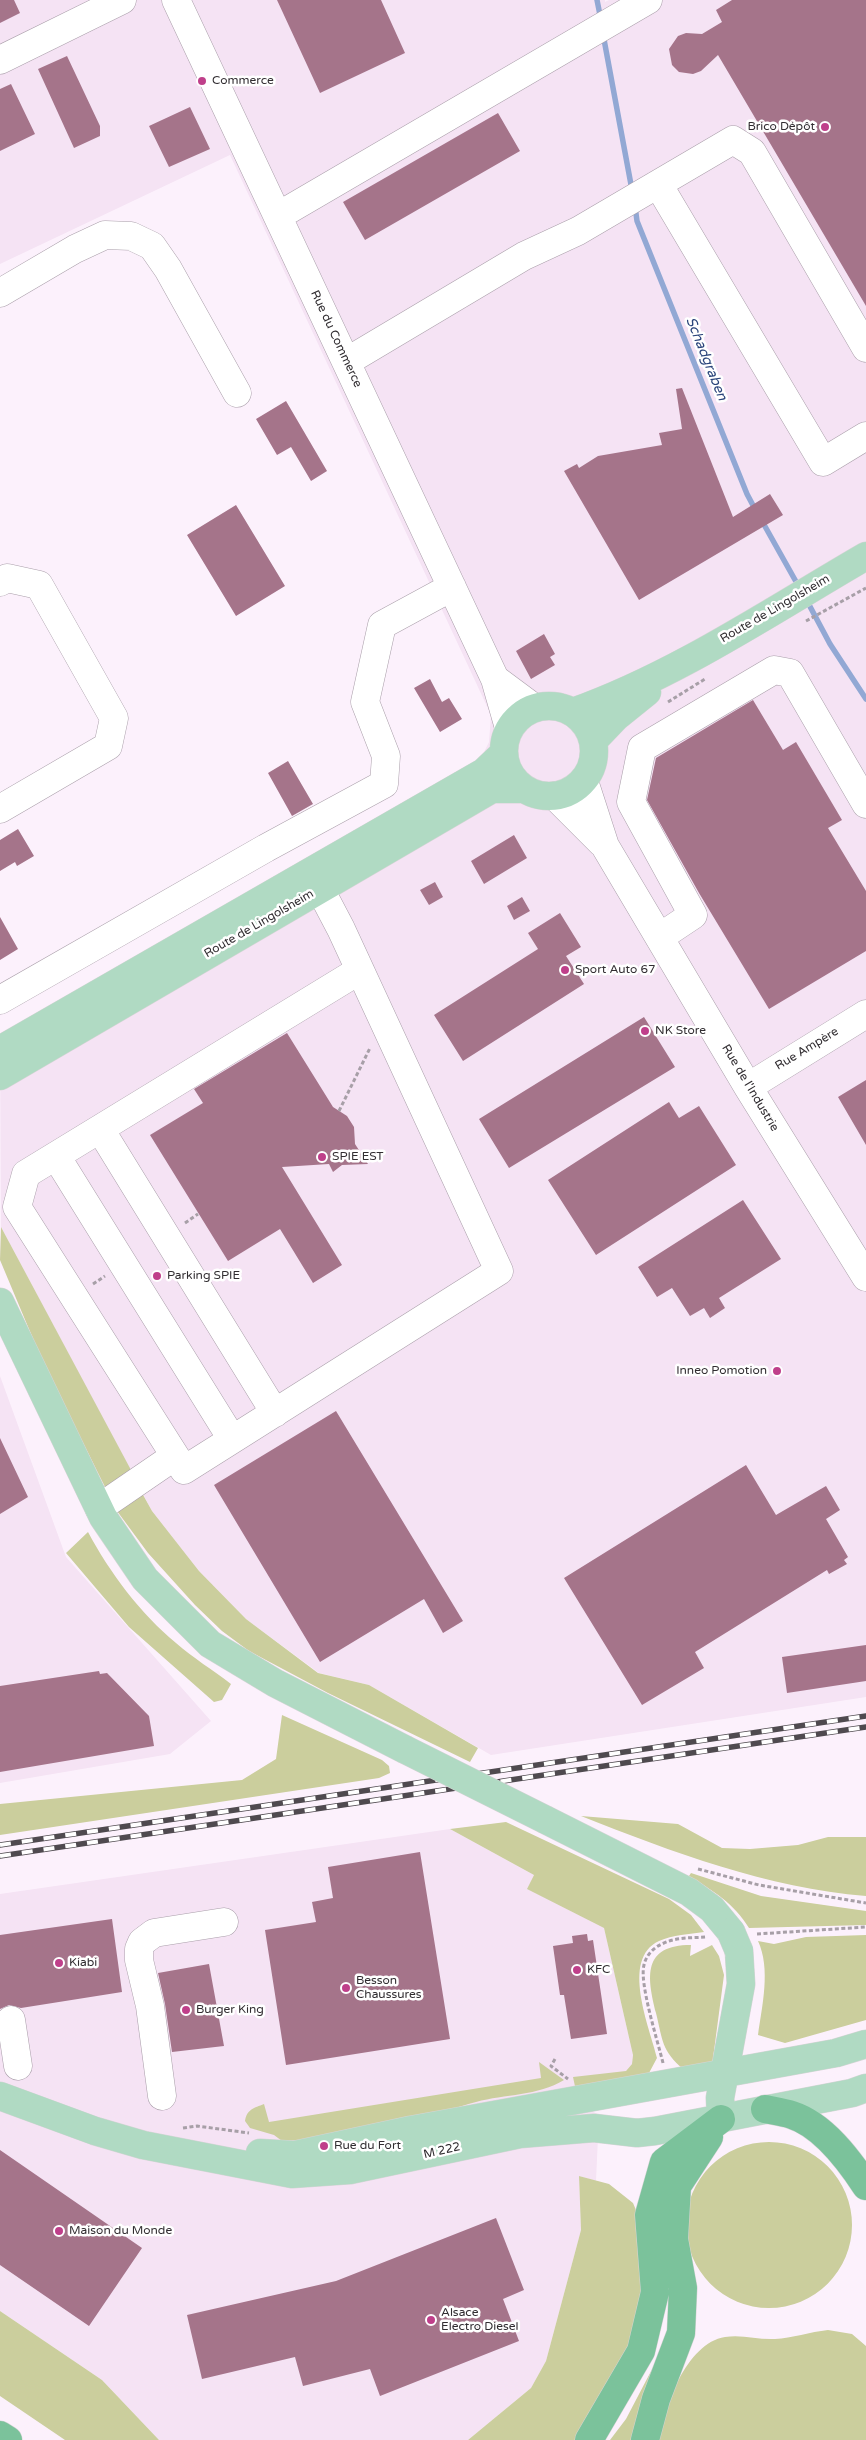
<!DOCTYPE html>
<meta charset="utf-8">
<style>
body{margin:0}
canvas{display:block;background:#fcf1fc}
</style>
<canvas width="866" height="2440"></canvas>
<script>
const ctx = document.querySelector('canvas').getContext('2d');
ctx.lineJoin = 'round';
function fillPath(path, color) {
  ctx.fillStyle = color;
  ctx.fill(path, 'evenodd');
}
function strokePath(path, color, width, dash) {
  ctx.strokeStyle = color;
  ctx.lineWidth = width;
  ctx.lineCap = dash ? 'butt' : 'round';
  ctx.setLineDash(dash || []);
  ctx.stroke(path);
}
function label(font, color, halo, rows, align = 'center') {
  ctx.font = font + ' "Varela Round",sans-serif';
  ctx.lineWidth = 5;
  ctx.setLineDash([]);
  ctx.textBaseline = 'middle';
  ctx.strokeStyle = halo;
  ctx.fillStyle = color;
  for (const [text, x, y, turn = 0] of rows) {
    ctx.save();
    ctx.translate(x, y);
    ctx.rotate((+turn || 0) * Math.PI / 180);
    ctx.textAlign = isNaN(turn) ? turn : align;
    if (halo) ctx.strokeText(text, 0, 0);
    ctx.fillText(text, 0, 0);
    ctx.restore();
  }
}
fillPath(new Path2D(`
 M0,0H605V2L609,0H866V1697L491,1755L369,1685L319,1673L246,1619L199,1571L152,1511L1,1227L0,1037L480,760L489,742L491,715L230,155L0,264Z
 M0,1376L66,1557L211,1721L170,1754L0,1783Z
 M450,1829L534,1875L528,1889L604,1928L633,2055L632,2064L626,2071L578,2103L599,2115L596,2181L579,2176L581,2230L546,2361L531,2388L468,2440H159L102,2380L0,2311V1894Z`), '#f5e3f4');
fillPath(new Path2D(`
 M1,1227L131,1470L106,1489L44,1365L0,1260Z
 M142,1493L152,1511L199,1571L246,1619L318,1673L369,1685L478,1748L470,1762L328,1693L249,1651L222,1631L195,1605L148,1553L117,1511Z
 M88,1532C110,1573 140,1613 176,1643C193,1658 213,1670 231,1684L222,1700L214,1702L129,1627L66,1553Z
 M282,1715L382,1760L389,1766L390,1773L379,1778L0,1835V1804L242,1780L276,1759Z
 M581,1816L678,1824L722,1848L750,1849L798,1845L828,1837H866V1896C768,1888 672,1852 581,1816Z
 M506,1822L669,1899L691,1915L704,1932C689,1934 673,1935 659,1941C620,1959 650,2028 657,2058L649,2073L576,2091L573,2077L626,2071L632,2064L633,2055L604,1928L527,1889L534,1875L450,1829Z
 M691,1873L761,1896L866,1911V1925L749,1928C734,1903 713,1891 689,1876Z
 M866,1935V2020L785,2043L758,2035C762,2006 771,1969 758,1941L774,1944L806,1937Z
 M691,1945L690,1956L712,1945L719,1956L724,1975L712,2066L684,2070C661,2050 663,2041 656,2013C647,1977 642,1945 691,1945Z
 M539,2062L564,2080C538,2096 505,2094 476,2102C456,2107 437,2115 418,2121C375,2133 327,2140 282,2141L274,2135L250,2128L245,2121C247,2109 254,2108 264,2104L269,2122L541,2078Z
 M686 2225a83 83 0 1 1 166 0a83 83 0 1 1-166 0Z
 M579,2176L609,2184L633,2203L641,2222L647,2294L629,2355L578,2440H468L531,2388L546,2361L581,2230Z
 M0,2311L102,2380L159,2440H65L0,2396Z
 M828,2330L852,2334L866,2346V2440H655C665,2408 686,2343 725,2337C742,2334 758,2340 775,2339C792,2338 810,2332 828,2330Z
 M660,2354L637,2440H610L626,2419Z`), '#cbce9d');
strokePath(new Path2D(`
 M597,0L601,20
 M603,34L632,190
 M635,206L637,221L747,494L756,511
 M762,521L799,587
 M806,599L830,644L866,699`), '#92a8d4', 5.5);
fillPath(new Path2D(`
 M0,0H14L20,13L0,23Z
 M277,0H381L405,53L320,93Z
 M732,0H866V306L718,55L701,71L693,74L679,72L672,65L669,49L678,36L686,33L702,34L722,22L716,10Z
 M67,56L100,126V136L74,148L38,69Z
 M11,84L35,134L0,151V89Z
 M190,107L210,149L169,167L149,126Z
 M498,113L520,151L365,240L343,202Z
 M682,388L733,517L770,494L783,515L639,600L564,471L577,464L579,468L598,456L662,445L659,433L682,429L676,389Z
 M286,401L327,471L311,481L291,447L277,455L256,419Z
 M236,505L285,586L236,616L187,535Z
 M544,634L555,654L550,657L555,665L531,679L516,651Z
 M430,679L442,702L449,698L462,719L440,732L414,688Z
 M753,700L783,750L796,742L842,820L828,828L866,891V951L769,1009L699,893L647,800L656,758Z
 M288,761L313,804L292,816L268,773Z
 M18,829L34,856L17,866L15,862L0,871V840Z
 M514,835L527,858L484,884L471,861Z
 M435,882L443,897L429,905L420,890Z
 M522,897L530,911L514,920L507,906Z
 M560,913L581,947L566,956L584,984L463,1061L434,1015L538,949L528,933Z
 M0,917L18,949L0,960Z
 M644,1017L675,1067L509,1168L479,1119Z
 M287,1033L333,1107L347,1116L354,1127L355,1144L368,1164L342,1165L333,1172L329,1164L282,1167L342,1265L313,1283L280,1229L228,1261L150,1135L203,1103L194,1089Z
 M866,1080V1145L838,1097Z
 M669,1102L679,1118L699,1106L736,1165L596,1255L548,1180Z
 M743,1200L781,1259L719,1298L725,1308L710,1318L704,1308L690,1316L672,1288L657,1297L638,1267Z
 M336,1411L463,1621L443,1633L424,1599L320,1662L214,1485Z
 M0,1438L28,1497L0,1514Z
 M746,1465L776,1515L826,1486L840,1510L826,1519L848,1557L844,1560L847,1564L829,1574L827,1570L695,1652L704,1668L642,1705L564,1578Z
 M866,1645V1681L787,1693L782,1657Z
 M99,1671L100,1674L107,1673L149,1716L154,1746L0,1772V1686Z
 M420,1852L450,2039L286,2065L265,1930L316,1922L312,1902L333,1898L328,1867Z
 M112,1919L122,1992L21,2008L9,2005L0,2009V1935Z
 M587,1934L588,1941L593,1940L607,2034L571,2039L564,1995H560L553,1946L573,1943L572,1936Z
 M209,1964L224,2046L172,2052L165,2004L158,1973Z
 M0,2150L142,2248L89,2326L0,2265Z
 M496,2218L524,2290L503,2299L519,2341L380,2396L370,2369L303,2386L295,2357L202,2379L187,2315L336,2281Z`), '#a5748a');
const minor = new Path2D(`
 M176,0L495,679L509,728
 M0,60L122,0
 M658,184L823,462L866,436
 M278,216L648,0
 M0,293L75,249L105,235L131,236L152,246L168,269L237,393
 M346,362L524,256L578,231L733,140L752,152L866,348
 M0,582L7,578L39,585L114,718L108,746L0,809
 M495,679L534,708
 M584,781L605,846L748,1087L866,1277
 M555,796L602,843
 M320,889L341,929L499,1271L184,1470L17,1207L26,1174L360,970
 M660,937L693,915L631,802L642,748L774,670L790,673L866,804
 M0,1000L266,848L384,784L386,756L365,702L382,625L452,587
 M748,1087L866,1014
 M100,1129L275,1413
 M56,1156L232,1439
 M99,1508L175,1456
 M11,2020L18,2066
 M162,2096L150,2006L139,1960V1949L142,1942L154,1933L224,1922`);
const major = new Path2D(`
 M504 751a45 45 0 1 1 90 0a45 45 0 1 1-90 0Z
 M573,712C677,675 771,611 866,556
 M593,741L616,717L647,692
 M0,1050L484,772L503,754
 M0,1076L492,789H523
 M0,1302L103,1517L145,1579L210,1644L275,1683L404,1749
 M546,1820L689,1892L712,1909L731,1932
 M0,2096L95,2131L143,2145L292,2174L350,2170L520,2134L594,2128L637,2133L655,2131L852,2093L866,2088
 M721,2119L720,2098L741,1984L739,1951
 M260,2153L295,2155L411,2130L836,2053L866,2044`);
const highway = new Path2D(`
 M765,2109C774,2111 783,2112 792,2115C823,2125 849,2160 866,2186
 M0,2435L8,2440
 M589,2440L641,2351L655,2292L649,2215L664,2162L721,2119
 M645,2440L656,2399L681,2333L683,2288L674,2239L677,2186L709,2137`);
strokePath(minor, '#aa9faa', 29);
strokePath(major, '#d6d5d6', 29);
strokePath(highway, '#d6d5d6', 29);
strokePath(new Path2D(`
 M806,621L866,588
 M668,702L705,679
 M339,1111L370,1048
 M185,1223L198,1214
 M93,1284L105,1276
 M698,1869L759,1885L866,1903
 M757,1934L866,1927
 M555,2059L551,2066L568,2079
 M663,2063C658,2042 639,1983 644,1965C646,1955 654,1947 664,1943C677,1937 692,1938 706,1937
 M183,2128L197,2126L249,2133`), '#a79fa7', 3, [4, 2.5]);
strokePath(minor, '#fff', 28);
strokePath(major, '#b0dac3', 28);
strokePath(highway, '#7bc29b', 28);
const rail = new Path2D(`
 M0,1845L866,1716
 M0,1856L866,1727`);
strokePath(rail, '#4f4a4f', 5.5);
strokePath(rail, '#fff', 4, [11]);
const majorBridge = new Path2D(`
 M404,1749L546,1820
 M731,1932L739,1951`);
strokePath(majorBridge, '#d6d5d6', 29, []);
strokePath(majorBridge, '#b0dac3', 28);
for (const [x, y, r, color] of [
 [202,81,5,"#bf3f8a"],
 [825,127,5,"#bf3f8a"],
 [565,970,5,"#bf3f8a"],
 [645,1031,5,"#bf3f8a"],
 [322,1157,5,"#bf3f8a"],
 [157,1276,5,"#bf3f8a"],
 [777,1371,5,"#bf3f8a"],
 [59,1963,5,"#bf3f8a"],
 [577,1970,5,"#bf3f8a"],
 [346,1988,5,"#bf3f8a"],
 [186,2010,5,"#bf3f8a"],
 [324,2146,5,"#bf3f8a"],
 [59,2231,5,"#bf3f8a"],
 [431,2320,5,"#bf3f8a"]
]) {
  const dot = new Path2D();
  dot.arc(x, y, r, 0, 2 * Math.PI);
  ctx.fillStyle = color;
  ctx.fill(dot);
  strokePath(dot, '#fff', 2);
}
label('12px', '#312d31', '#fff', [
 ["Commerce",212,81],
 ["Brico Dépôt",815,127,"right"],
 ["Sport Auto 67",575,970],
 ["NK Store",655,1031],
 ["SPIE EST",332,1157],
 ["Parking SPIE",167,1276],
 ["Inneo Pomotion",767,1371,"right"],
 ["Kiabi",69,1963],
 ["KFC",587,1970],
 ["Besson",356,1981],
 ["Chaussures",356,1995],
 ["Burger King",196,2010],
 ["Rue du Fort",334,2146],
 ["Maison du Monde",69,2231],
 ["Alsace",441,2313],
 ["Electro Diesel",441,2327]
], 'left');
label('12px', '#312d31', '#fff', [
 ["Rue du Commerce",336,339,65],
 ["Route de Lingolsheim",775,609,-30],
 ["Route de Lingolsheim",259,924,-30],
 ["Rue Ampère",807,1049,-31],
 ["Rue de l'Industrie",750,1088,59],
 ["M 222",442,2151,-13]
]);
label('italic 14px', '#2b457b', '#fff', [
 ["Schadgraben",706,359,68]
]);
</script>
